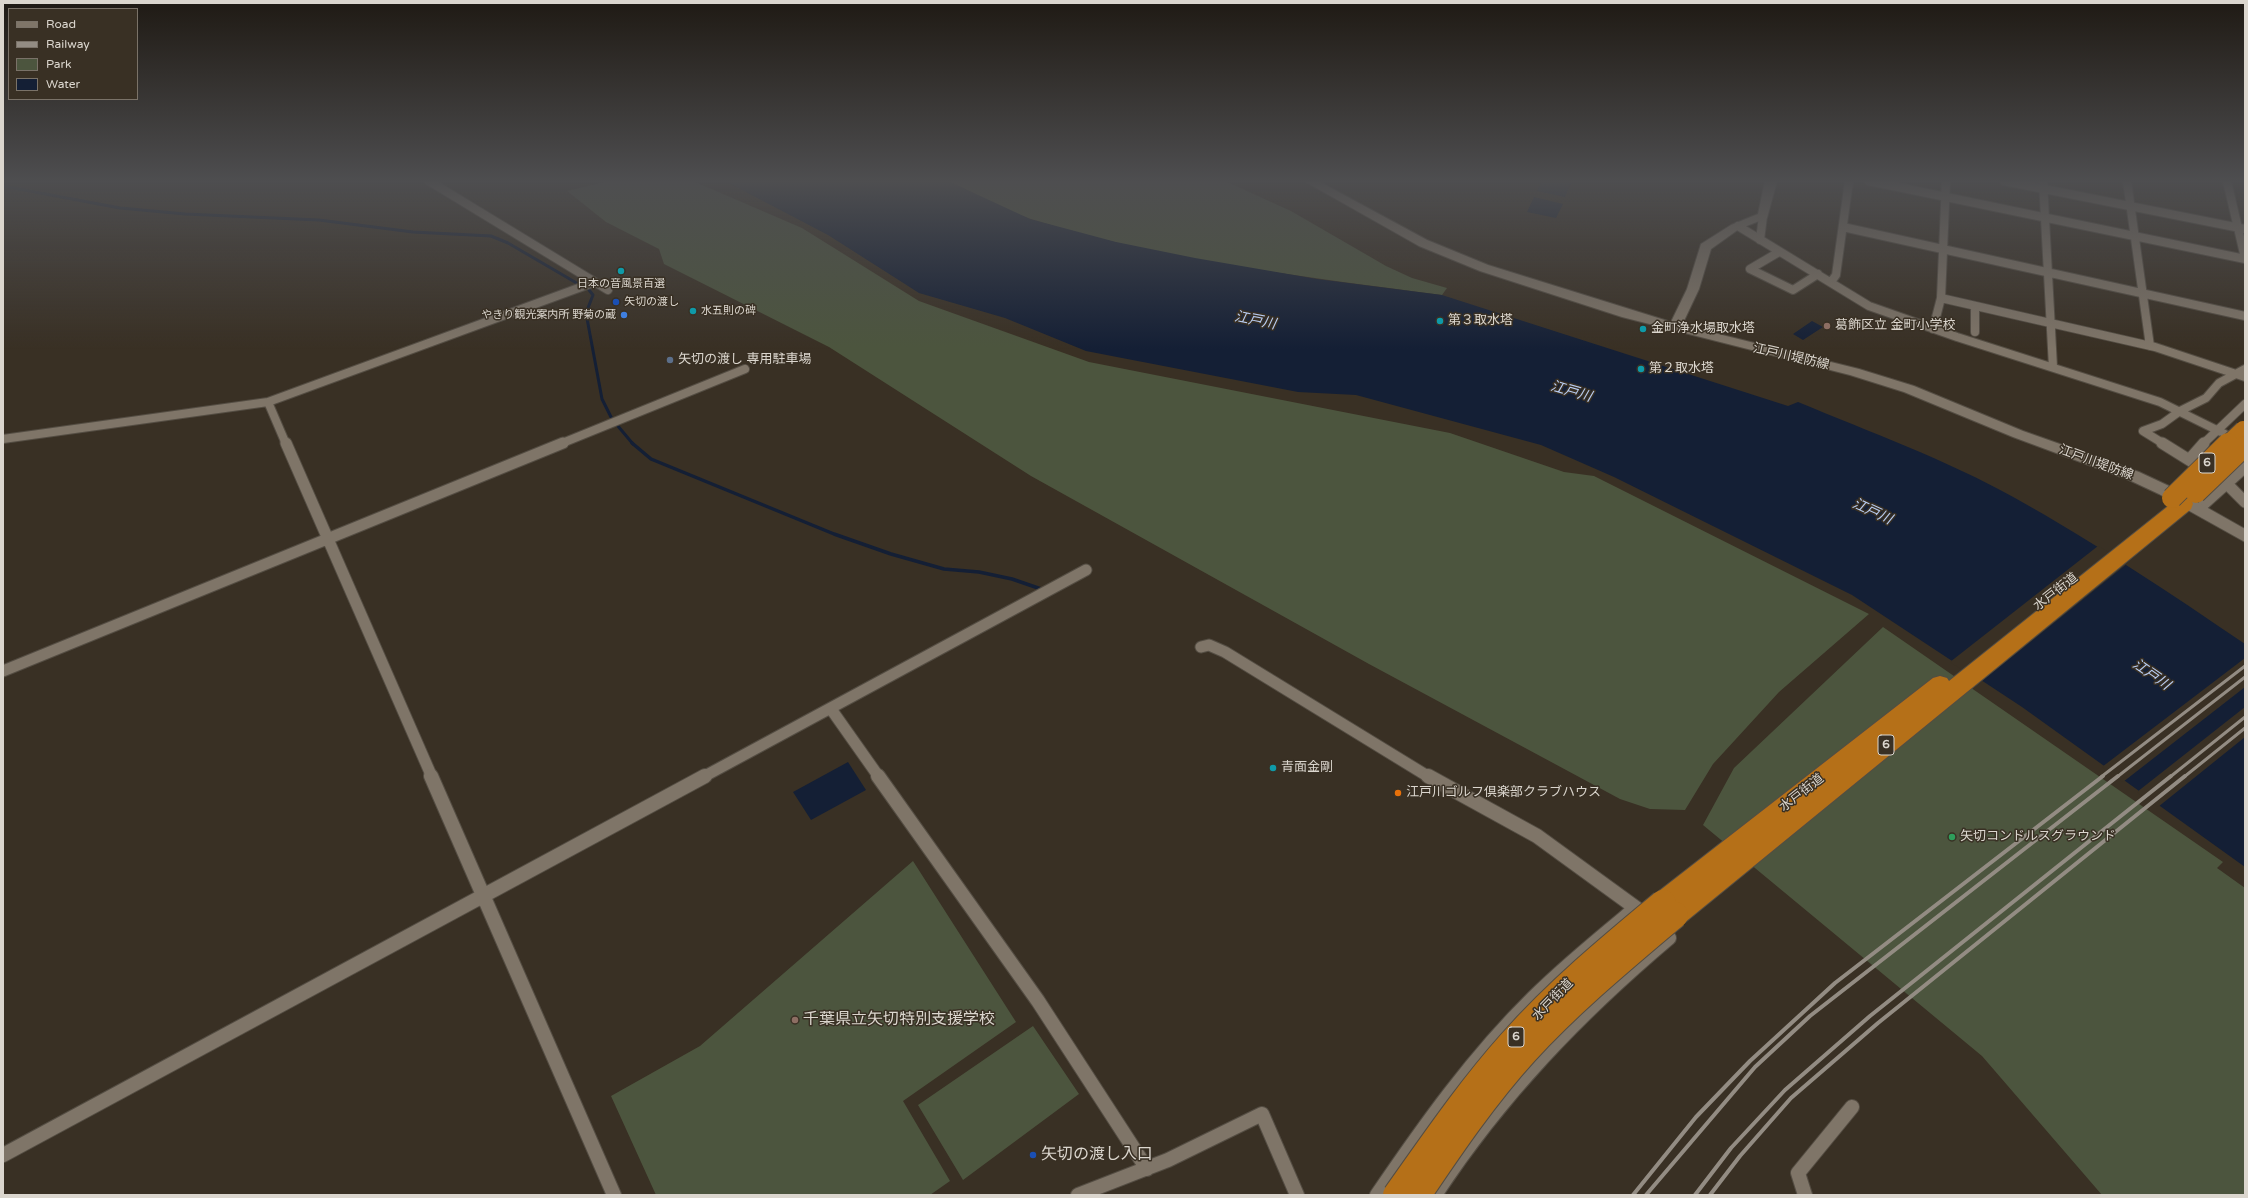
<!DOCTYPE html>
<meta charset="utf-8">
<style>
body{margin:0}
#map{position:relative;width:2248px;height:1198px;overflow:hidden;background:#393024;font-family:"Varela Round",sans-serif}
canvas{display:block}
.frame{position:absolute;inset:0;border:4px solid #dbd6ce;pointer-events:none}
.legend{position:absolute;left:8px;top:8px;width:130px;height:92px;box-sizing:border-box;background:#393024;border:1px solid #7a7268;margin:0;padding:5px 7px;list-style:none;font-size:12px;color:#dbd6ce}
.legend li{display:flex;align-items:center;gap:8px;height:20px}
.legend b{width:20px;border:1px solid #7a7268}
</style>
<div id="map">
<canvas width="2248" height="1198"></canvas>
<div class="frame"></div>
<ul class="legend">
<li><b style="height:5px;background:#7f7568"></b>Road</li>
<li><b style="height:5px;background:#938c83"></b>Railway</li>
<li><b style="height:11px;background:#4c553e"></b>Park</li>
<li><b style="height:11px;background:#141f35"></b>Water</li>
</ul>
</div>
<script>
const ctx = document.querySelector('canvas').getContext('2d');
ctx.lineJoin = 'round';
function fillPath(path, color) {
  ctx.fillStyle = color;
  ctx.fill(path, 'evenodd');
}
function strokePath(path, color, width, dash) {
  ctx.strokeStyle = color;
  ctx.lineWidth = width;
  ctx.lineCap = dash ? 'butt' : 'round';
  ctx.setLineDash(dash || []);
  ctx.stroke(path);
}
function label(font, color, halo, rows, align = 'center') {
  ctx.font = font + ' "Varela Round","Noto Sans JP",sans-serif';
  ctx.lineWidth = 3;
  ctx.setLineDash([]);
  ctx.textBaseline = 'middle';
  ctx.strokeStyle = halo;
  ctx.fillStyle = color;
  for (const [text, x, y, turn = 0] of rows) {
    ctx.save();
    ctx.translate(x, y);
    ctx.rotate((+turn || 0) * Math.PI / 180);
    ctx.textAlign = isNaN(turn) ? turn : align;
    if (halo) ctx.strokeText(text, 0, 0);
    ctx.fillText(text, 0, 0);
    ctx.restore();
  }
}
fillPath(new Path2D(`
 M608,181H693L802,228L919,301L1089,362L1450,433L1564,472L1594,476L1869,614L1779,692L1713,764L1685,810L1650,809L1620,799L1369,664L1031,476L829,347L664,264L659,249L606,222L567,191Z
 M948,181H1225L1291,211L1386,266L1412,278L1447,288L1442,295C1308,277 1160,261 1031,219C1003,210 975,193 948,181Z
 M1883,627L2223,862L2217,868L2245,888V1195H2102L1982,1056L1703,825L1734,768Z
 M913,861L1016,1022L903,1101L950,1181L930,1195H656L611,1096L700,1046Z
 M1033,1026L1079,1094L963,1180L918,1105Z`), '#4c553e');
fillPath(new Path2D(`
 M725,181H948L1030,219L1116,242L1195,258L1317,279L1442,295L1788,406L1798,402C1870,432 1947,460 2015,498C2094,542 2170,593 2245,644V867L2022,707L1852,595L1614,477L1541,445L1356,395L1298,392L1086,351L1005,318L919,293L828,235Z
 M1542,181L1571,183L1565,197L1537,191Z
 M1534,197L1563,204L1556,218L1527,212Z
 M1812,321L1823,327L1803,340L1793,334Z
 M848,762L866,790L811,820L793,792Z`), '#141f35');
fillPath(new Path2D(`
 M2098,546L2128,563L1981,682L1950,662Z
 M2245,658V687L2123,782L2102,767Z
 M2245,707V737L2158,807L2137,792Z`), '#393024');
strokePath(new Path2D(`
 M3,186L120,208L185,214L319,220L413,232L491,236L508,243L580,285
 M589,290L593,295L586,313L602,399L612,419L633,444`), '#141f35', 3);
strokePath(new Path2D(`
 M632,443L651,459L834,534L891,554L944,569L979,572L1012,579L1041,589`), '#141f35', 3.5);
const streetFar2 = new Path2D(`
 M429,181L608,290
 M1869,181L2245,259
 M2004,181L2245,229
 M2043,181L2053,367
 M2127,181L2150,346
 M2227,181L2245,258
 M1738,226L1869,306L1957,337L2160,402L2237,440
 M1843,227L2245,316
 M1760,240L1763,216
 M1779,252L1750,269L1793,290L1818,274
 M1831,282L1836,275L1849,181
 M1941,298L2155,347L2245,377
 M1975,306V332
 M1933,329L1941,298L1946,181
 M268,402L286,444
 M3,439L268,402L595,282
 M560,444L745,369
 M2164,444L2143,431L2162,424L2180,411L2206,398L2219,383L2245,369
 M2203,444L2245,404`);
const streetFar1 = new Path2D(`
 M286,443L432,777
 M2162,443L2226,483L2245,502
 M2189,460L2204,443
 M2204,504L2245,467
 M1201,647L1209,645L1225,652L1429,777
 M3,671L563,443
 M831,709L879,777
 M703,777L1086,570`);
const street = new Path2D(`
 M431,776L614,1195
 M878,776L1038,1001L1147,1169
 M3,1155L705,776
 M1078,1195L1168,1160L1262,1114L1297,1195
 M1377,1195C1424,1126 1473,1057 1533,998C1565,966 1601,937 1636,908L1537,836L1428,776
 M1435,1195C1501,1095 1578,1015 1669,938
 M1805,1195L1798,1173L1852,1107`);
const secondary = new Path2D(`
 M1304,181H1318L1427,240L1488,265L1671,322L1687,289L1701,244L1731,225L1758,214L1765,181H1777L1767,218L1739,229L1711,249L1699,289L1682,325L1859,369L1914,386L2023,431L2139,472L2169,486L2245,529V542L2159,494L2129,480L2013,437L1904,392L1850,375L1622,317L1480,271L1419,246Z`);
const highway = new Path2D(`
 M2184,497L2191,499L2193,504L2191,509L1684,923L1675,926L1666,923L1663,914L1654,911L1651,903L1654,895L1933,678L1940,676L1947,678L1949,681L2177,499Z`);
strokePath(streetFar2, '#544d43', 10);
strokePath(streetFar1, '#544d43', 13);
strokePath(street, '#544d43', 16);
strokePath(secondary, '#544d43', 2);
strokePath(highway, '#544d43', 2);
strokePath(streetFar2, '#7f7568', 8);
strokePath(streetFar1, '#7f7568', 11);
strokePath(street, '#7f7568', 14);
fillPath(secondary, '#7f7568');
fillPath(highway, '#b57018');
strokePath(new Path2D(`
 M2101,777L2245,666
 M2117,777L2245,677
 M2170,777L2245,717
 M2184,777L2245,728`), '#938c83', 3);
strokePath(new Path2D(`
 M1633,1195L1696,1117L1750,1061L1835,983L2103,776
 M1646,1195L1755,1067L1810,1016L2118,776
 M1695,1195L1731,1148L1785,1090L1870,1016L2171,776
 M1710,1195L1740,1156L1791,1098L1878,1023L2185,776`), '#938c83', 4);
const highwayBridgeFar2 = new Path2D(`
 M2227,444L2243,429`);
const highwayBridgeFar1 = new Path2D(`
 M2196,493L2245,446
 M2172,498L2228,443`);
const highwayBridge = new Path2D(`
 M1396,1195C1433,1143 1469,1090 1511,1043C1557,991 1610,947 1663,903
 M1418,1195C1451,1146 1485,1096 1525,1052C1571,1002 1623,959 1675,915`);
strokePath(highwayBridgeFar2, '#544d43', 18, []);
strokePath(highwayBridgeFar1, '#544d43', 22, []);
strokePath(highwayBridge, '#544d43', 28, []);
strokePath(highwayBridgeFar2, '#b57018', 16);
strokePath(highwayBridgeFar1, '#b57018', 20);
strokePath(highwayBridge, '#b57018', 26);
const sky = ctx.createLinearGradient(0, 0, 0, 349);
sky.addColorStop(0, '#1f1a14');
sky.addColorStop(0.52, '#4e4e50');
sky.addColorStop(1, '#4e4e5000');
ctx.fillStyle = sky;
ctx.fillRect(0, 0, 2248, 349);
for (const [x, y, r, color] of [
 [621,271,4,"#0f9aa8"],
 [616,302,4,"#1a4fb4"],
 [693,311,4,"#0f9aa8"],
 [624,315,4,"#3f7fe0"],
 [1440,321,4,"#0f9aa8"],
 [1827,326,4,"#8d6e63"],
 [1643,329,4,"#0f9aa8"],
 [670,360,4,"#5c6f8a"],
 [1641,369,4,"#0f9aa8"],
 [1273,768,4,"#0f9aa8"],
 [1398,793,4,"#e8710a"],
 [1952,837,4,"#2e9e5b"],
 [795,1020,4,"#8d6e63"],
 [1033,1155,4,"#1a4fb4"]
]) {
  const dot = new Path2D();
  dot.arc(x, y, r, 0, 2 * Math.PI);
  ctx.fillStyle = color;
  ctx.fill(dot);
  strokePath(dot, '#393024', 1.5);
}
label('11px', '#dbd6ce', '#393024', [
 ["日本の音風景百選",621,284,"center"],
 ["矢切の渡し",624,302],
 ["水五則の碑",701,311],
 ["やきり観光案内所 野菊の蔵",616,315,"right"]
], 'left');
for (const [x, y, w] of [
 [2207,463,16],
 [1886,745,16],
 [1516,1037,16]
]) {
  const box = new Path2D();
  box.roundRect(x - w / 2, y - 10, w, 20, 3);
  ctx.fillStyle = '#393024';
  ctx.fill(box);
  strokePath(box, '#dbd6ce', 1);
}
label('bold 12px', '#dbd6ce', null, [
 ["6",2207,463],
 ["6",1886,745],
 ["6",1516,1037]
]);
label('13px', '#dbd6ce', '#393024', [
 ["第３取水塔",1448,321],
 ["葛飾区立 金町小学校",1835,326],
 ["金町浄水場取水塔",1651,329],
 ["矢切の渡し 専用駐車場",678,360],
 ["第２取水塔",1649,369],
 ["青面金剛",1281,768],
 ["江戸川ゴルフ倶楽部クラブハウス",1406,793],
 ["矢切コンドルスグラウンド",1960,837]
], 'left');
label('13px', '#dbd6ce', '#393024', [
 ["江戸川堤防線",1791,357,13],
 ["江戸川堤防線",2096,463,20],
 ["水戸街道",2056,592,-38],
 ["水戸街道",1802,793,-38],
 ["水戸街道",1553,1000,-46]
]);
label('italic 14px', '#b9cef5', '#393024', [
 ["江戸川",1255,321,11],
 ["江戸川",1571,392,16],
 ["江戸川",1872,512,25],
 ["江戸川",2151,675,35]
]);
label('16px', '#dbd6ce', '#393024', [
 ["千葉県立矢切特別支援学校",803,1020],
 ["矢切の渡し入口",1041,1155]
], 'left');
</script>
